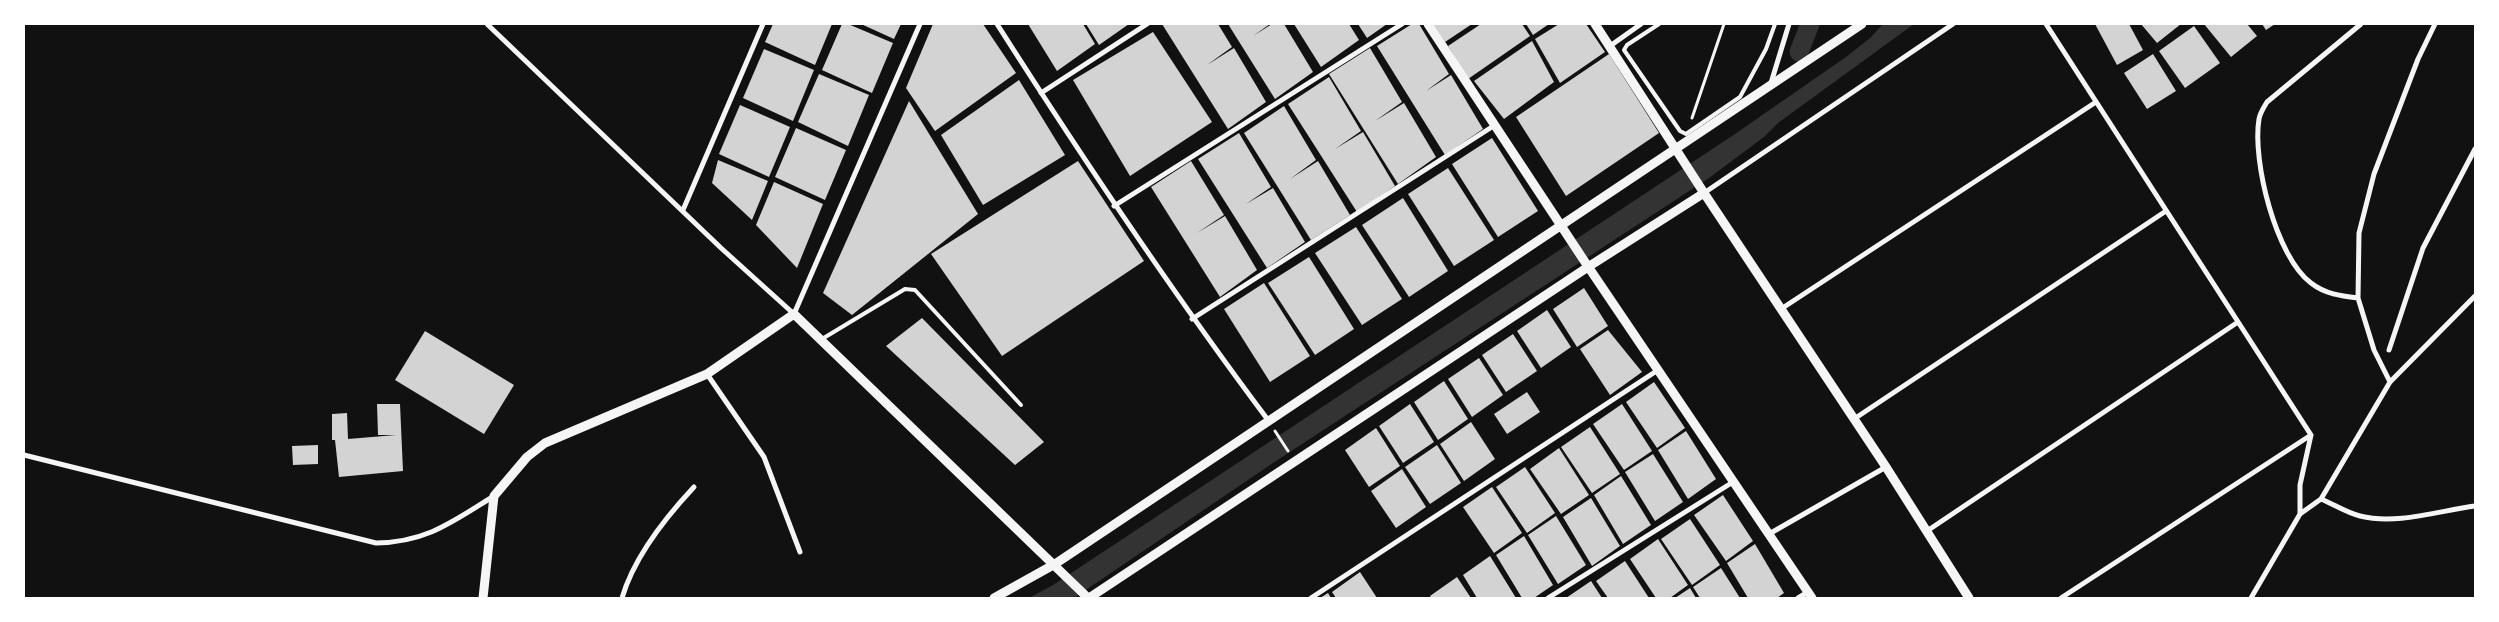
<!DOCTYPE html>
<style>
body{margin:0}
#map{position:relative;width:2499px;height:622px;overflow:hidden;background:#111;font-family:Quicksand,sans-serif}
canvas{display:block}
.frame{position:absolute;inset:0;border:25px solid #fff;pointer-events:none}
</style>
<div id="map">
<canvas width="2499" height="622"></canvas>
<div class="frame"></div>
</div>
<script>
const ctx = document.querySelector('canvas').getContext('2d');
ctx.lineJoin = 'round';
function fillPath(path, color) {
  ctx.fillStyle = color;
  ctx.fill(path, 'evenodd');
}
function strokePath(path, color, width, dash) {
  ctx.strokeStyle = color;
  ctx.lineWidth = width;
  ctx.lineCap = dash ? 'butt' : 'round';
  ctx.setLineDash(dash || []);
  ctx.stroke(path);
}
fillPath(new Path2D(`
 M1883,24H1914L1778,123L1764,137L1709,178L1273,463L1074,598H1029L1053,585L1732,136L1846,57L1870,38Z`), '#333');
strokePath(new Path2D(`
 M1799,52L1810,24`), '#333', 19);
fillPath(new Path2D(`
 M773,24H832L815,65L765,42Z
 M842,24H848L893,43L872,93L822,70Z
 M861,24H901L894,39Z
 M933,24H983L1016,73L935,131L906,88Z
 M1028,24H1083L1095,44L1057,71Z
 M1086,24H1129L1099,45Z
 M1162,24H1218L1232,47L1207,65L1234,48L1266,102L1228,129Z
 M1228,24H1270L1253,36L1272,24H1284L1313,72L1275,99Z
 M1294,24H1349L1359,40L1321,67Z
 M1358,24H1387L1367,38Z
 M1412,24H1419L1449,74L1426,91L1451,75L1483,129L1445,155L1377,46Z
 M1433,24H1472L1445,42Z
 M1481,24H1522L1530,36L1468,79L1448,46Z
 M1526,24H1549L1533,35Z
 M1559,24H1586L1605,52L1560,83L1535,39Z
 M2095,24H2129L2143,50L2117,65Z
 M2141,24H2181L2157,43Z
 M2204,24H2247L2257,36L2231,57Z
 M2262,24H2275L2266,30Z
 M2194,26L2220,63L2185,88L2159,51Z
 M1153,32L1212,122L1130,176L1073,80Z
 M1532,41L1554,82L1504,119L1474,81Z
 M1370,48L1402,102L1375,121L1404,103L1436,157L1398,184L1329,74Z
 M764,49L814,70L793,121L743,98Z
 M1609,54L1659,133L1566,196L1516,117Z
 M2153,54L2176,91L2147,109L2124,73Z
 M819,74L869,95L848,146L798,122Z
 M1329,77L1361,131L1335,149L1363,132L1395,186L1357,212L1288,104Z
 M1019,80L1065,155L983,205L941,135Z
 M909,101L978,214L852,315L823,293Z
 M740,105L790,127L769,177L719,154Z
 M1284,106L1316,160L1290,179L1318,161L1350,215L1311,240L1244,133Z
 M796,128L846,150L825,200L775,177Z
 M1239,133L1271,187L1246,204L1273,188L1305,242L1267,268L1198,159Z
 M1492,138L1538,211L1498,237L1452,164Z
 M718,160L768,181L752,220L712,183Z
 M1078,161L1144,261L1002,356L931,254Z
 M1191,161L1224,215L1197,233L1225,216L1257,270L1220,297L1151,187Z
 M1448,168L1494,240L1454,266L1408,194Z
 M774,182L823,204L797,268L756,225Z
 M1403,198L1448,271L1409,297L1362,225Z
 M1356,227L1402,299L1362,325L1315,253Z
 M1309,257L1354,329L1315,355L1268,283Z
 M1264,283L1310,356L1270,382L1224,309Z
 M1584,288L1608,326L1577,347L1553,309Z
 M1547,310L1571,347L1541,368L1517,331Z
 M922,318L1044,442L1015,465L886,346Z
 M1608,330L1642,372L1610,395L1580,349Z
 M425,331L514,385L484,434L395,380Z
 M1513,334L1537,371L1506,392L1482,355Z
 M1479,358L1503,395L1472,417L1448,379Z
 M1444,381L1468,419L1438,440L1414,402Z
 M1654,382L1685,428L1657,448L1626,402Z
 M1527,392L1540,412L1507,434L1494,414Z
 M377,404H400L403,471L339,477L335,440H332V414L347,413L348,439L396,435H378Z
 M1410,404L1434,442L1403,463L1379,426Z
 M1622,404L1652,451L1624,470L1593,424Z
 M1471,422L1495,459L1464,481L1440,444Z
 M1590,427L1620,474L1592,493L1561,447Z
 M1376,428L1400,466L1369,487L1345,450Z
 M1686,431L1716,479L1688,499L1658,450Z
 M318,445V464L293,465L292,446Z
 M1437,445L1461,483L1430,504L1405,467Z
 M1559,448L1589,495L1561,514L1530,469Z
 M1653,454L1683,502L1655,521L1625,472Z
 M1525,467L1555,513L1527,533L1496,487Z
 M1402,469L1426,507L1396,528L1371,491Z
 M1621,476L1651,525L1623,544L1594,495Z
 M1492,487L1522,533L1494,553L1463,507Z
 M1723,495L1753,541L1726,561L1694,515Z
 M1591,498L1620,546L1592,566L1563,517Z
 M1556,516L1586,565L1558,584L1528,535Z
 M1690,519L1720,565L1692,585L1661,539Z
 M1524,536L1553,585L1534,598H1522L1496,555Z
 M1658,539L1688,585L1670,598H1656L1630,559Z
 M1755,544L1784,593L1777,598H1748L1727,563Z
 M1490,556L1516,598H1477L1463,575Z
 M1625,561L1649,598H1608L1596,581Z
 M1721,568L1740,598H1700L1693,587Z
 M1360,572L1377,598H1336L1332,592Z
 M1457,577L1471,598H1431L1430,596Z
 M1591,581L1602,598H1566Z
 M1690,588L1696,598H1675Z
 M1328,593L1331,598H1320Z`), '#d3d3d3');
strokePath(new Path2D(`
 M1692,118L1724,24
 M1275,431L1288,451`), '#f5f5f5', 3);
strokePath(new Path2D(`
 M1659,24L1627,45L1624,50L1680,131L1686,134L1740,97L1766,49L1775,24
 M822,339L905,289L915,290L1021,405`), '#f5f5f5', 4);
strokePath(new Path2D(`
 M487,24L721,248L794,314L920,24
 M997,24C1083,159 1172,292 1268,420
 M2046,24L2311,435L2300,485V514
 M1610,46L1641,24
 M1771,83L1789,24
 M1041,93L1147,24
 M1704,193L1953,24
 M1114,206L1402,24
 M683,210L763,24
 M2358,298C2341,296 2325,294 2311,283C2276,257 2252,161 2259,119C2260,113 2264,107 2267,102L2361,24
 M1781,309L2096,102
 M1192,319L1495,125
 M2389,350L2423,248L2475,149
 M707,374L764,457L800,552
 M2390,382L2374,350L2358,298L2359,233L2374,174L2418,59L2435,24
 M1854,419L2166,211
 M24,455L376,543C427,542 452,522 494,496
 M2321,499C2333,504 2347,513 2360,516C2397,525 2438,511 2475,506
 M1927,531L2238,322
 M1769,534L1886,467
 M622,598C634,557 665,518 694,487
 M1311,598L1658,370
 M1548,598L1733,482
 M1798,598L1808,592
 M2061,598L2311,435
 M2251,598L2300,514L2321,499L2390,382L2475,296`), '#f5f5f5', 5);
strokePath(new Path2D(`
 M1428,24L1585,262L1812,598
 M1595,24L1704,193L1886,467L1969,598
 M483,598L494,496L527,457L545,443L707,374L794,314L1088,598
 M994,598L1055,564L1862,24
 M1089,598L1588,267L1704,193`), '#f5f5f5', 9);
</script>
